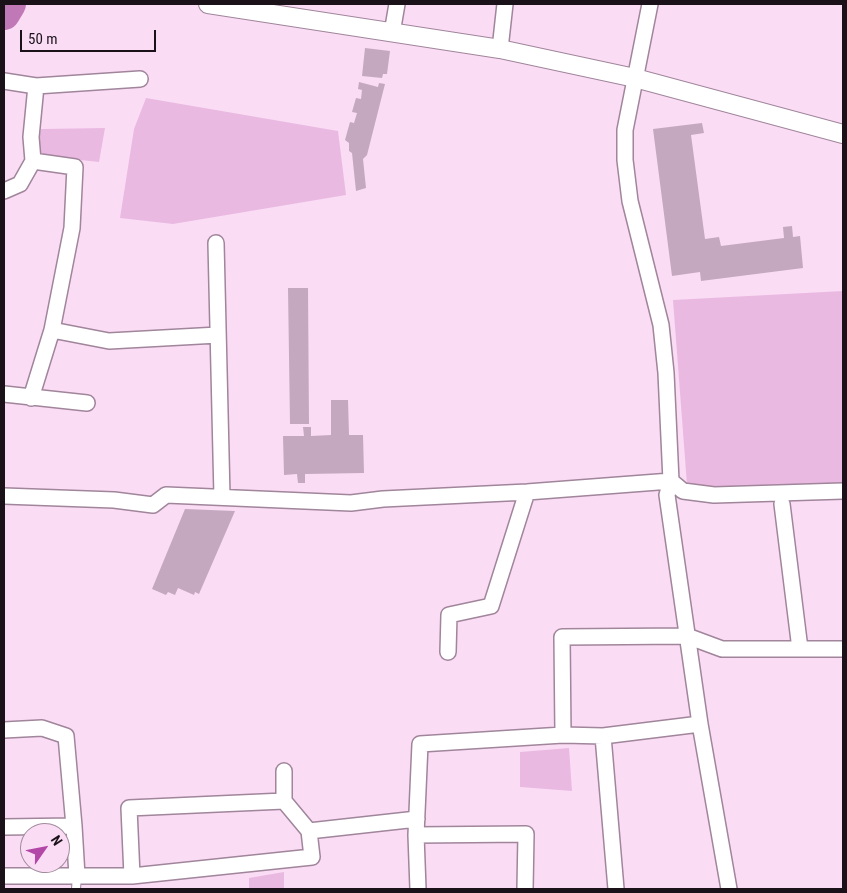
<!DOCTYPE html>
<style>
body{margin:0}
#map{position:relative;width:847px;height:893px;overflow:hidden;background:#faddf5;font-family:"Roboto Condensed",sans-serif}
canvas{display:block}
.frame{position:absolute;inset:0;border:5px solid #1b1119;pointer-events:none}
.north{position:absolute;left:20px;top:823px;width:50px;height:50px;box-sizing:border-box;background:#faddf5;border:1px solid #a18b9d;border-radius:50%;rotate:57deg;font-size:14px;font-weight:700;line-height:20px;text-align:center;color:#1b1119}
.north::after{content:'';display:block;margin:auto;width:18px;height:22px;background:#b347a8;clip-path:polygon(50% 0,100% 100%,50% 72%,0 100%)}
.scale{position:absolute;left:20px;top:30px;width:136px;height:22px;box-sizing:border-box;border:2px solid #1b1119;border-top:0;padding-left:6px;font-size:15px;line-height:18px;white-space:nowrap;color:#1b1119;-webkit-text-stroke:4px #faddf5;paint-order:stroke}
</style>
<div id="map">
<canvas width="847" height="893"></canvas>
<div class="frame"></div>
<div class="north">N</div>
<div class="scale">50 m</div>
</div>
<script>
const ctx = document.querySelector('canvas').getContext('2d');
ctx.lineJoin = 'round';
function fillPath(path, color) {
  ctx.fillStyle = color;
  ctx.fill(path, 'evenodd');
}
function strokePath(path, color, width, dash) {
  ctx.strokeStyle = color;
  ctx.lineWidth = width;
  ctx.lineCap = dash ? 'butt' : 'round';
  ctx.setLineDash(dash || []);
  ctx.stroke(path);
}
fillPath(new Path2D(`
 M146,98L338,131L346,195L173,224L120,218L134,129Z
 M105,128L99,162L44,156L36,148L41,129Z
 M843,291V484L715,489L687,485L673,300Z
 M569,748L572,791L520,787V752Z
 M284,872V889H249V878Z`), '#eab9e2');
strokePath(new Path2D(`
 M4,14L10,4`), '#c178b7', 32);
fillPath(new Path2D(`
 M365,48L390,51L387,74H383L382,78L362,76Z
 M359,82L378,87L379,83L385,84L367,155L363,159L366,188L356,191L352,153L349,151V143L345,140L350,122L354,123L357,113L352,112L356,98L361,99L362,90L358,89Z
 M702,123L704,133L691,135L705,239L719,237L721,246L784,238L783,227L792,226L793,237L800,236L803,268L701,281L700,272L672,276L653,129Z
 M288,288H308L309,424H290Z
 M331,400H348L349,435H363L364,473L305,474V483H298L297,474L284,475L283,436H304L303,427H311V436L331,435Z
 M185,509L235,511L199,594L195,592L194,595L178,588L175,595L168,592L166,595L152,589Z`), '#c4a8bf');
const service = new Path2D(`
 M76,889L77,876`);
const minor = new Path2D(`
 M650,4L625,130V160L630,201L661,325L666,373L671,481L667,495L700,724L729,889
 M392,33L397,4
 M500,49L505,4
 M4,81L36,86L140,79
 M33,161L75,167L72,228L52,330L109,341L218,335
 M4,191L20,184L33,161L31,137L36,86
 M216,243L222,497
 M4,394L87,403
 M31,398L52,330
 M4,496L114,500L153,505L166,495L351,503L383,499L527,492L671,481L683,491L714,495L843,491
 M782,504L800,649
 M448,652L449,615L491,606L527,492
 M4,730L42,728L66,736L74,826L77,876
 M563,735L562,637L687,636L722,649H843
 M603,736L616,889
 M4,827L74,826
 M309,831L417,819
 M416,835L418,889
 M4,876H132L312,857L309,831L284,801V771
 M132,876L129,808L284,801
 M525,889L526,834L416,835L420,744L563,735L603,736L700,724`);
const tertiary = new Path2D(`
 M208,4L500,49L635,78L843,134`);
strokePath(service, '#a0859b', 10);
strokePath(minor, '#a0859b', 18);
strokePath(tertiary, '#a0859b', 20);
strokePath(service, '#fff', 8);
strokePath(minor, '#fff', 15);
strokePath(tertiary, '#fff', 18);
</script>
